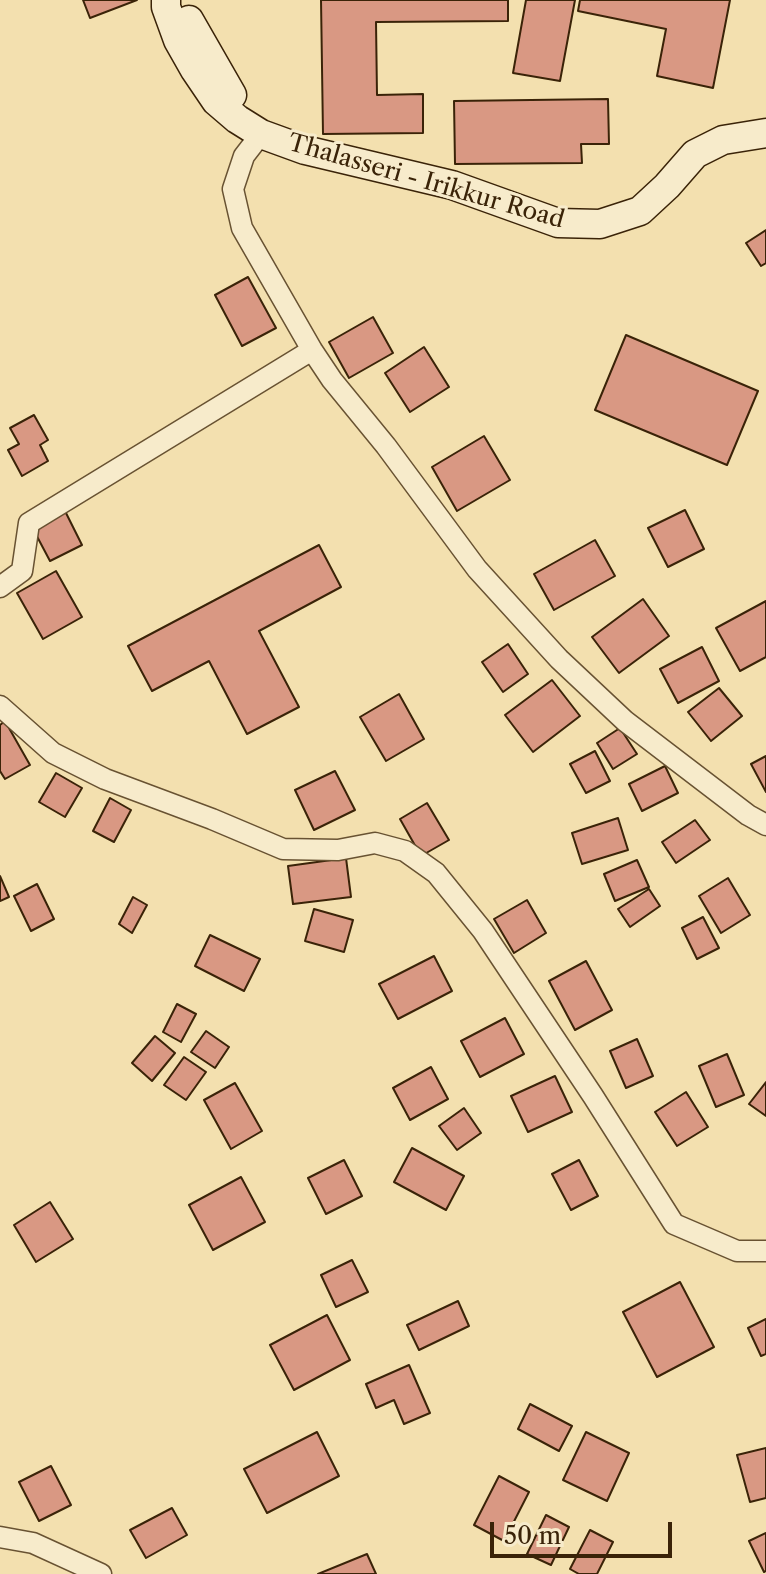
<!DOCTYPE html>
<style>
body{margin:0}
#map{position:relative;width:766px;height:1574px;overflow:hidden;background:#f3e0af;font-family:"Libre Caslon Text",serif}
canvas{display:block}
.scale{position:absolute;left:490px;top:1522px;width:182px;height:36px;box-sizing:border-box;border:4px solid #3a2308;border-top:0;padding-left:10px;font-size:24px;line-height:28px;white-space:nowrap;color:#3a2308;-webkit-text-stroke:6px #f7ebcb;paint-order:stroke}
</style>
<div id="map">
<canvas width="766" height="1574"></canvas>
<div class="scale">50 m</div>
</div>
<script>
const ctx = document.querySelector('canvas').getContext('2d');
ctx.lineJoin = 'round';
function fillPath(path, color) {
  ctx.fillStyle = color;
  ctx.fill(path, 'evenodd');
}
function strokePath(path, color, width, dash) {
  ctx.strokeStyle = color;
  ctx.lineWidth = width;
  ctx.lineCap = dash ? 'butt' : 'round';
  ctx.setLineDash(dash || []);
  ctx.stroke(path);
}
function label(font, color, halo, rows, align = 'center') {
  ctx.font = font + ' "Libre Caslon Text",serif';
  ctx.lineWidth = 6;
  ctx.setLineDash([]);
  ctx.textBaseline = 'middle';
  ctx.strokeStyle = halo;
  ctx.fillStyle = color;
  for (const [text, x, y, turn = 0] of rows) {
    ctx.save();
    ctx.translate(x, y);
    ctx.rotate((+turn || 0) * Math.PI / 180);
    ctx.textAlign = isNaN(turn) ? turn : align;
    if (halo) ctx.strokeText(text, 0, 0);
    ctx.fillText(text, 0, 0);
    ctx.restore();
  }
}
const building = new Path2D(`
 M83,0H137L90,18Z
 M321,0H508V21L376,22L377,95L423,94V133L323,134Z
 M526,0H575L560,81L513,73Z
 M580,0H730L713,88L657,76L666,29L578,11Z
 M608,99L609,144H581L582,163L455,164L454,101Z
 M766,230V263L761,266L746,243Z
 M248,277L276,328L242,346L215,295Z
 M373,317L393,353L349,378L329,342Z
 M626,335L758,391L727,465L595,410Z
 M424,347L449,387L410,412L385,373Z
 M34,415L48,440L40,445L48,461L22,476L8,450L19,444L10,428Z
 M484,436L510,480L457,511L432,467Z
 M685,510L704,549L668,567L648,528Z
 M65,511L82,545L50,561L32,527Z
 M595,540L615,576L554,610L534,574Z
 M319,545L341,587L259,631L299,707L247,734L209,661L152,691L128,646Z
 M56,571L82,617L43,639L17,593Z
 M643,599L669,636L619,673L592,637Z
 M766,601V657L740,671L716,628Z
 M508,644L528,674L503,692L482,662Z
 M702,647L719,681L678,703L660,669Z
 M552,680L580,716L533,752L505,715Z
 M719,688L742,716L711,741L688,712Z
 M399,694L424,739L386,761L360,717Z
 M5,721L30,765L5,779L0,771V725Z
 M620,728L637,754L613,769L597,743Z
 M595,751L610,781L586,793L570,764Z
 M766,756V792L751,764Z
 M665,766L678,793L642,811L629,784Z
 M335,771L355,810L314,830L295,790Z
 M56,773L82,788L65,817L39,802Z
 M110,798L131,810L114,842L93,831Z
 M427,803L449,840L421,856L400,819Z
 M618,818L628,850L582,864L572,833Z
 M695,820L710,840L676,863L662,842Z
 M346,858L351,897L293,904L288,866Z
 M637,860L649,887L615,901L604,874Z
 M0,876L9,897L0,901Z
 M728,878L750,915L721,933L699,896Z
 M37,884L54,919L31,931L14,896Z
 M649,889L660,906L630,927L618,909Z
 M133,897L147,905L132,933L119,924Z
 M527,900L546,933L514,953L494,919Z
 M314,909L353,920L344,952L305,941Z
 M703,917L719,948L697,959L682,928Z
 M210,935L260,959L244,991L195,966Z
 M434,956L452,991L398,1019L379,984Z
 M586,961L612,1010L575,1030L549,981Z
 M177,1004L196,1014L181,1042L163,1032Z
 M505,1018L524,1054L480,1077L461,1041Z
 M206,1031L229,1047L215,1068L191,1052Z
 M155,1036L175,1053L152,1081L132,1063Z
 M637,1039L653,1076L626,1088L610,1051Z
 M727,1054L744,1095L716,1107L699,1066Z
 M184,1057L206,1072L186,1100L164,1085Z
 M431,1067L448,1099L410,1120L393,1088Z
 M555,1076L572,1112L528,1132L511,1096Z
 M766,1082V1116L749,1104Z
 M235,1083L262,1131L231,1149L204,1100Z
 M686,1092L708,1127L677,1146L655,1112Z
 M464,1108L481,1133L457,1150L439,1126Z
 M412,1148L464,1176L446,1210L394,1182Z
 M344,1160L362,1196L326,1214L308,1178Z
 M579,1160L598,1196L571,1210L552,1174Z
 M241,1177L265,1222L213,1250L189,1205Z
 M50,1202L73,1239L36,1262L14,1225Z
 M352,1260L368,1292L336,1307L321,1275Z
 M680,1282L714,1347L657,1377L623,1312Z
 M458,1301L469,1326L419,1350L407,1325Z
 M327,1315L350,1360L294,1390L270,1345Z
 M766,1319V1354L761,1356L748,1328Z
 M409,1365L430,1413L404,1424L394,1400L376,1408L366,1384Z
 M530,1404L572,1426L559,1451L518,1429Z
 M317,1432L339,1476L267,1513L244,1469Z
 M586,1432L629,1453L607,1501L563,1480Z
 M766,1448V1498L750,1502L737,1455Z
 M51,1466L71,1505L39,1521L19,1482Z
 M499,1476L529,1492L504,1541L474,1525Z
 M172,1508L187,1535L146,1558L130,1530Z
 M546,1515L569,1527L551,1565L527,1554Z
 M590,1530L613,1542L597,1574H579L570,1569Z
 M766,1533V1571L764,1572L749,1541Z
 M367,1554L376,1574H318Z`);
fillPath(building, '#d99883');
strokePath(building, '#3a2308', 2);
const minor = new Path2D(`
 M261,134L244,156L233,189L242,228L312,350L332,380L386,446L477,569L559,659L625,721L748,815L766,825
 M0,587L22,571L29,523L312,350
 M0,706L53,753L105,779L212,819L283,849L338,850L375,843L405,851L436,873L483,931L593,1096L674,1224L737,1251H766
 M0,1537L33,1543L101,1574`);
const secondary = new Path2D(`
 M166,0V7L178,40L195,70L216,101L237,119L261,134L305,150L452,185L558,223L600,224L640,211L667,186L695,154L723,140L766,133
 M189,20L232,95`);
strokePath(minor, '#685232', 23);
strokePath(secondary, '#3a2308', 31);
strokePath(minor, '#f7ebcb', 20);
strokePath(secondary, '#f7ebcb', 28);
label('24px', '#3a2308', '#f7ebcb', [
 ["Thalasseri - Irikkur Road",426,182,16]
]);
</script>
